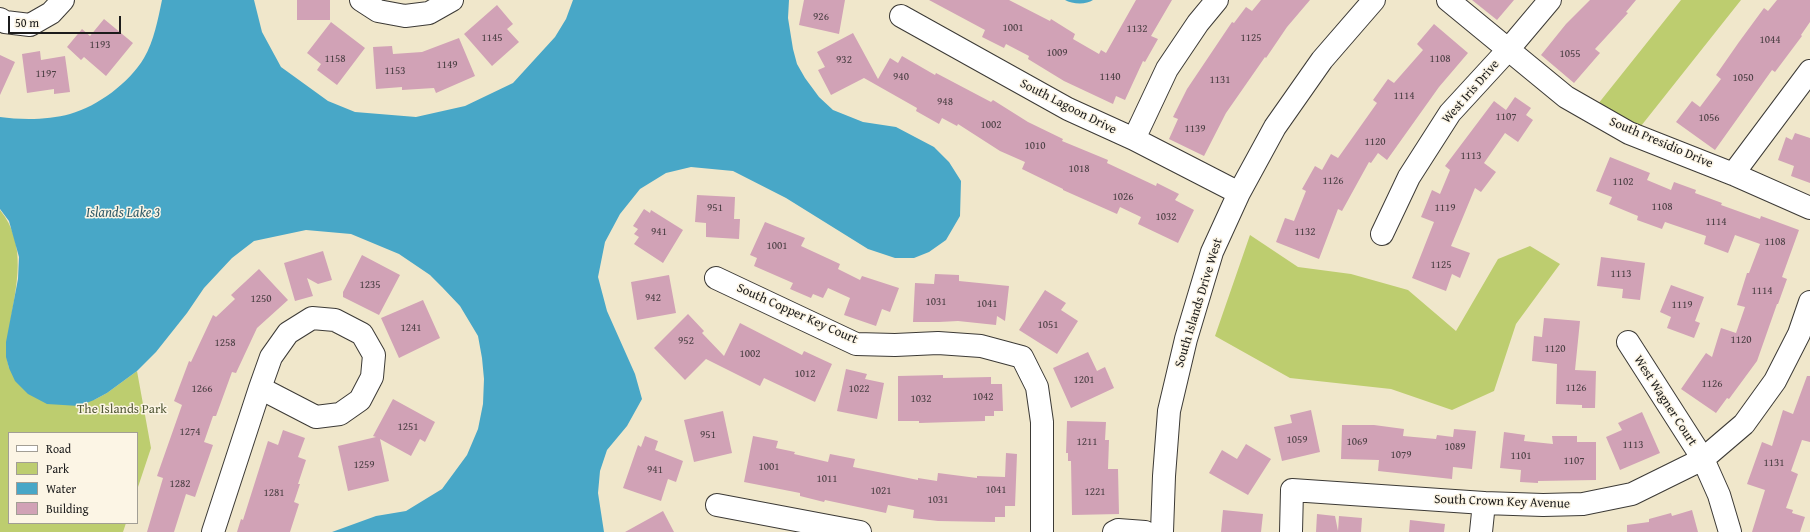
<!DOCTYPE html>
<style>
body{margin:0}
#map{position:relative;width:1810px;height:532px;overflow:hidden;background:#f0e7cb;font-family:"Gentium Book Plus",serif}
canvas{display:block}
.legend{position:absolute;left:8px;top:432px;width:130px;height:92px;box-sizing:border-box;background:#fcf5e5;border:1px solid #a29e95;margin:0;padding:5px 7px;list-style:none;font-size:12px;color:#1c1c1c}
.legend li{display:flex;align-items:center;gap:8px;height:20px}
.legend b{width:20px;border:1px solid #a29e95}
.scale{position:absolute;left:8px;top:16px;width:113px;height:18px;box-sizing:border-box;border:2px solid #1c1c1c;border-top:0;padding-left:5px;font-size:12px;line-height:14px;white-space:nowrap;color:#1c1c1c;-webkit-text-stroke:3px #fcf5e5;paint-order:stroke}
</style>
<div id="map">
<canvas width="1810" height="532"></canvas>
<ul class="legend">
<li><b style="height:5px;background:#fff"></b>Road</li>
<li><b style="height:11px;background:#bdcd6f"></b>Park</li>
<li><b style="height:11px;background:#48a7c7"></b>Water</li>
<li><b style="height:11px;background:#d1a2b6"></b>Building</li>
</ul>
<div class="scale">50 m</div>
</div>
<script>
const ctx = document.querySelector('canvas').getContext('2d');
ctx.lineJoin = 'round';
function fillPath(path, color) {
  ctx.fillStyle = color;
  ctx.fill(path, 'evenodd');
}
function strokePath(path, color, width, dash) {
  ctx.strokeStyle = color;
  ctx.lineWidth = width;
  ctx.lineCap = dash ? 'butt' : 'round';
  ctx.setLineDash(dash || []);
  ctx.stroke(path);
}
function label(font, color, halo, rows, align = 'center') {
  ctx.font = font + ' "Gentium Book Plus",serif';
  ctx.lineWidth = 3;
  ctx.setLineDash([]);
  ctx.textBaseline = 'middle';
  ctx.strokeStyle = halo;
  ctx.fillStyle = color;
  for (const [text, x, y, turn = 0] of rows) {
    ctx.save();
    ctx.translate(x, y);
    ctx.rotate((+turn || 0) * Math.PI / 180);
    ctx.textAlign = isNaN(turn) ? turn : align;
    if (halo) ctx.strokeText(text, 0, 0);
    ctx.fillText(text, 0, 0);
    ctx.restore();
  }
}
fillPath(new Path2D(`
 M1681,0H1741L1641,126L1598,104Z
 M0,210C28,245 16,285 10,326C7,341 5,353 9,368L94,400L107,393L137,371L151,448L137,490V433H9V523H126L123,532H0Z
 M1250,235L1298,267L1351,274L1408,290L1456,331L1498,259L1530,246L1560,264L1516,324L1494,391L1452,410L1391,389L1290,378L1215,336Z`), '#bdcd6f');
fillPath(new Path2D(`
 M162,0H254L262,32L281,67L328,101L355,112L416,117L465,106L513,83L555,37L566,19L573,0H789L788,18L793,49L797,64L805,78L819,97L833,110L863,122L896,127L934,147L949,162L961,181L960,216L946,240L929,252L914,258H895L868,249L786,198L733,171L691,167L666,173L640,189L620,214L605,242L598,277L607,311L635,374L642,399L627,426L607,450L600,471L598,493L604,532H332L376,516L406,511L442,489L467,455L478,429L483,404L484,379L482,358L478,336L460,306L442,287L430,275L399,254L351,234L306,230L254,241L232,258L204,288L187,313L156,352L137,371L107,393L94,400L79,406L47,404L28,394L15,381L9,368L6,357V342L18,279L19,257L9,221L0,209V117C21,120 49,120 70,114C98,106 129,83 144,58C154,41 158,19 162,0Z
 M1065,0H1093C1086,5 1072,4 1065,0Z`), '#48a7c7');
fillPath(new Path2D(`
 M297,0H330V20H297Z
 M804,0H845L839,34L799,25Z
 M929,0H1009L1050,21L1051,19L1075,34L1073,39L1099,54L1101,50L1106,53L1136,0H1172L1151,36L1158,39L1145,62L1143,61L1125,100L1116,96L1113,104L1064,81L1028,59L1029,56L1006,44L1004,48L982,37L985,30Z
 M1261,0H1310L1287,27L1266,58L1265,57L1226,113L1204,156L1169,139L1178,119L1173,117L1187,89L1232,22L1234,23L1246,7L1252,11Z
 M1472,0H1514L1497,20Z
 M1590,0H1636L1626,12L1628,13L1595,49L1600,53L1574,83L1541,55L1566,24Z
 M1777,0H1810V22L1801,35L1802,36L1775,72L1772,70L1715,150L1676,122L1692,101L1700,107L1721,79L1716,75L1739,42L1764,8L1768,11Z
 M497,5L513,24L507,29L519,42L492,66L464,34Z
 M104,19L133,43L106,76L84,57L81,60L67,47L82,29L90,36Z
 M331,22L365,48L337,85L317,70L321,64L307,53Z
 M1434,24L1468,53L1439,87L1387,160L1378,153L1371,163L1369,162L1342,211L1338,209L1319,259L1276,242L1285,218L1294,221L1306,191L1302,189L1315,166L1322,170L1331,154L1338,158L1377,103L1373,100L1388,79L1394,83L1423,50L1417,44Z
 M853,33L878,79L890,58L898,63L902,56L935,75L936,73L991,102L993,100L1028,122L1063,139L1062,141L1108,160L1107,163L1156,186L1157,183L1179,194L1175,200L1194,210L1178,243L1138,224L1141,217L1120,207L1117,214L1063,190V189L1022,169L1025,162L1000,151L958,124L957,126L942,118L939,124L916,111L917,108L864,78L831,95L818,70L825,67L817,52Z
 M459,38L475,76L436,93L434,88L402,90V87L376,89L373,47L392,46L393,54L422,52Z
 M40,51L41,60L65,56L70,92L54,94V89L27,93L22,54Z
 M0,55L15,62L0,95Z
 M1515,97L1531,108L1526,115L1533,120L1518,142L1505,133L1484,163L1496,172L1481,192L1475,188L1451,246L1470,253L1460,278L1452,274L1446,291L1412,278L1434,222L1421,217L1432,190L1440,194L1450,170L1445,166L1494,101L1506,110Z
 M1795,133L1810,138V183L1791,176L1794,166L1778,160L1786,137L1792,140Z
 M1610,157L1650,173L1647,180L1671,190L1674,182L1696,190L1695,193L1722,203L1721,205L1760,219L1761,216L1799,230L1782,277L1787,279L1778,304H1777L1757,361L1729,399L1727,398L1716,413L1681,389L1706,353L1712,357L1721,328L1736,333L1745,307L1737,305L1747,273H1749L1760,244L1735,235L1728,253L1704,244L1706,236L1665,222L1662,229L1637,220L1638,216L1609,204L1612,197L1596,191Z
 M697,195L735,197L734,219H740L739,239L706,237V223L695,222Z
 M644,209L650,213L651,210L683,230L663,263L634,244L639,237L634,234L638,229L633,226Z
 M765,222L805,238L801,246L840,264L838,269L860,280L862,276L899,288L890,312L882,309L876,326L844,315L850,298L828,288L823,298L813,294L811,298L790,289L793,283L754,266L757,258L750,255Z
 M323,251L332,280L318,284L307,278L313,296L295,301L284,263Z
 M362,255L400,275L379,315L343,297V292Z
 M1601,257L1645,263L1640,300L1622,298L1623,289L1597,286Z
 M259,269L288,300L257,328L236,373L232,372L216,416H213L204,442L213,445L195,497L186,494L174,532H147L163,478L157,476L182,405L174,401L189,361L191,362L213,315L216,317L235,299L231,295Z
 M935,274L959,275V281L1009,286L1005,321L997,316L996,325L958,321L939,322H913L915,283L934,284Z
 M669,275L676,313L637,320L631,282Z
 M1671,285L1704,297L1695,321L1700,323L1694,338L1667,328L1671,317L1660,312Z
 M1045,290L1066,303L1061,310L1078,321L1057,354L1019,330Z
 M423,300L440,338L399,358L381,318Z
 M688,314L704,331L702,333L724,356L740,323L802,355L804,351L832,364L815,402L764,378L760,386L706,359L685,380L654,348Z
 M1544,318L1580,321L1575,370L1596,371L1595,408H1582V405L1556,404L1557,364L1532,361L1534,336L1542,337Z
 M1088,352L1097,371L1105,367L1114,388L1071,408L1053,368Z
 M846,369L867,374L865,379L884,383L877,419L837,411Z
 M943,375V378L991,377V384H1002L1003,411H994V416H985V421L919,423V421H898V376Z
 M1807,376H1810V442L1802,440L1791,471L1798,474L1786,508L1793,510L1792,513L1805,517L1800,532H1752L1765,490L1747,484L1762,442L1772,446L1783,410L1793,414Z
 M393,399L435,422L425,442L420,439L411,456L380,439L389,481L348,491L338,446L376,437L373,436Z
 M1311,410L1320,452L1282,461L1274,427L1292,423L1290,415Z
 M723,411L732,453L694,462L684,420Z
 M1642,412L1660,453L1620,470L1606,437L1622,430L1618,423Z
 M1067,421L1106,422L1105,440H1109L1108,469H1118L1119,514L1072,515L1071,461H1068V453H1066Z
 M1342,425H1374L1404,429L1403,436L1436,439L1437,435L1453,437L1454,429L1476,431L1472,469L1453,467L1452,479L1378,471L1379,460L1341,459Z
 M283,430L305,438L298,457L306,460L298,484H300L294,502L299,504L290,532H237L241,519L243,520L268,441L278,445Z
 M1504,432L1525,435L1524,441L1553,444L1552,436H1577V442H1596V480L1538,481V483L1520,482L1521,470L1500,468Z
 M645,436L658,441L655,450L683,461L676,482L668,479L661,501L623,488L638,445L641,447Z
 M753,436L778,441L776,448L795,452L794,454L828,462L830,454L855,459L853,467L918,480V478L937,481L938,473L977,478V476L1005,477L1006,453L1017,454L1015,506H1005V517H995V522L938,521L913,518L914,510L888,505L886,513L825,500L824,502L800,496V493L744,482Z
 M1246,444L1271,459L1248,495L1209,473L1222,450L1237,459Z
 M1223,510L1263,514L1261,532H1221Z
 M1692,510L1698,532H1627V525L1649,522V519L1671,513L1672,516Z
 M663,511L674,532H625Z
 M1317,514L1335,516L1338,531L1339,516L1362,518L1361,532H1316Z
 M1410,520L1445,524L1444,532H1409Z`), '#d1a2b6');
const minor = new Path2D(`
 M361,0L378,11L405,16L429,13L452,0
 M1448,0L1566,97L1629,133L1733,174L1810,208
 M901,16L1068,109L1134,139L1239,193
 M0,19L5,22L30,25L51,13L63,0
 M1134,139L1167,69L1198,23L1217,0
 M1733,174L1810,71
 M1382,234L1409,177L1450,113L1507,51L1550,0
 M716,278L856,344L895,345L938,343L981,346L1022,357L1037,387L1042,422V532
 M717,505L860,532
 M213,532L260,388L271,357L288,333L312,318L335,320L362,334L374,355L372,377L360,400L340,414L316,417L260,388
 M1114,532L1118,530L1145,532
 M1162,532L1164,476L1169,411L1186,339L1212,252L1239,193L1275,127L1322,60L1374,0
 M1291,532L1292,490L1484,503L1543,505L1583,504L1632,494L1703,459L1628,342
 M1481,532L1484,503
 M1730,532L1719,495L1703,459L1744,424L1775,381L1799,334L1810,302`);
strokePath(minor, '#3c3a36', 24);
strokePath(minor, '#fff', 22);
label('11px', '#493e42', null, [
 ["926",821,17],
 ["1001",1013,28],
 ["1132",1137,29],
 ["1145",492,38],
 ["1125",1251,38],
 ["1044",1770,40],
 ["1193",100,45],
 ["1009",1057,53],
 ["1055",1570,54],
 ["1158",335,59],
 ["1108",1440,59],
 ["932",844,60],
 ["1149",447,65],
 ["1153",395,71],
 ["1197",46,74],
 ["940",901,77],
 ["1140",1110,77],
 ["1050",1743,78],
 ["1131",1220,80],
 ["1114",1404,96],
 ["948",945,102],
 ["1107",1506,117],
 ["1056",1709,118],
 ["1002",991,125],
 ["1139",1195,129],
 ["1120",1375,142],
 ["1010",1035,146],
 ["1113",1471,156],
 ["1018",1079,169],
 ["1126",1333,181],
 ["1102",1623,182],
 ["1026",1123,197],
 ["1108",1662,207],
 ["951",715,208],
 ["1119",1445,208],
 ["1032",1166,217],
 ["1114",1716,222],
 ["941",659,232],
 ["1132",1305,232],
 ["1108",1775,242],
 ["1001",777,246],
 ["1125",1441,265],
 ["1113",1621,274],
 ["1235",370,285],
 ["1114",1762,291],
 ["942",653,298],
 ["1250",261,299],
 ["1031",936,302],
 ["1041",987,304],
 ["1119",1682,305],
 ["1051",1048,325],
 ["1241",411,328],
 ["1120",1741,340],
 ["952",686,341],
 ["1258",225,343],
 ["1120",1555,349],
 ["1002",750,354],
 ["1012",805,374],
 ["1201",1084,380],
 ["1126",1712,384],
 ["1126",1576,388],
 ["1266",202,389],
 ["1022",859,389],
 ["1042",983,397],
 ["1032",921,399],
 ["1251",408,427],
 ["1274",190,432],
 ["951",708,435],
 ["1059",1297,440],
 ["1211",1087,442],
 ["1069",1357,442],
 ["1113",1633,445],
 ["1089",1455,447],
 ["1079",1401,455],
 ["1101",1521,456],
 ["1107",1574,461],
 ["1131",1774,463],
 ["1259",364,465],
 ["1001",769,467],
 ["941",655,470],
 ["1011",827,479],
 ["1282",180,484],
 ["1041",996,490],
 ["1021",881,491],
 ["1221",1095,492],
 ["1281",274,493],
 ["1031",938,500]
]);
label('13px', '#1c1c1c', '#fcf5e5', [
 ["West Iris Drive",1471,92,-49],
 ["South Lagoon Drive",1068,107,27],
 ["South Presidio Drive",1661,143,23],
 ["South Islands Drive West",1199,303,-73],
 ["South Copper Key Court",797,314,24],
 ["West Wagner Court",1665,401,57],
 ["South Crown Key Avenue",1502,502,2]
]);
label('13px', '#545a39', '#fcf5e5', [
 ["The Islands Park",122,410]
]);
label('italic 14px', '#305b69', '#fcf5e5', [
 ["Islands Lake 3",123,213]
]);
</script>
